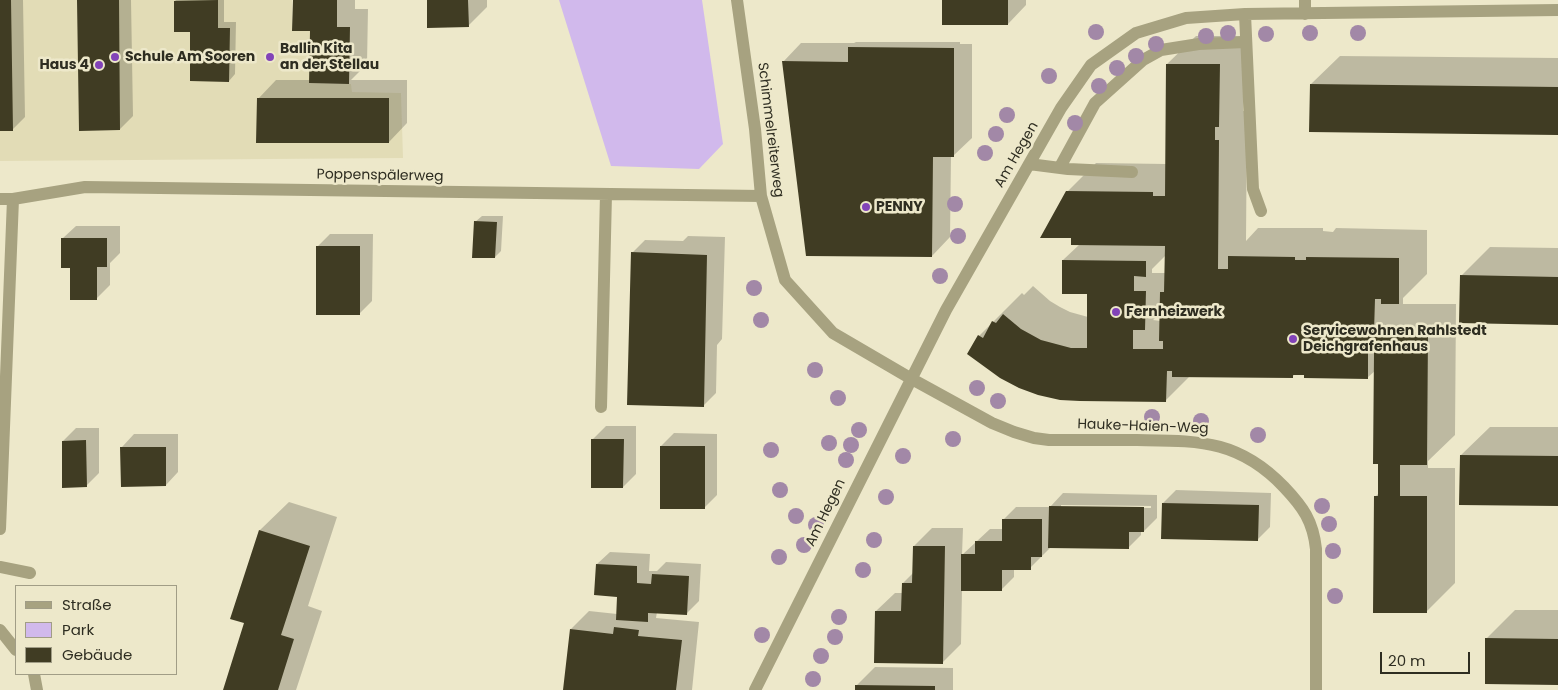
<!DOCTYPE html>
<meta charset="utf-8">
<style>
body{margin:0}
#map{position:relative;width:1558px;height:690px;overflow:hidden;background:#ede8ca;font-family:Poppins,sans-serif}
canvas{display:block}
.legend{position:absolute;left:15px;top:585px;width:162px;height:90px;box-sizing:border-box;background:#ede8ca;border:1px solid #a19d86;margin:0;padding:6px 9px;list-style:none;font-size:15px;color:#2e2d21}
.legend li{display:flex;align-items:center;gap:10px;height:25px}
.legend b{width:25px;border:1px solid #a19d86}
.scale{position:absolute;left:1380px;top:652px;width:90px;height:22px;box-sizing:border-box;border:2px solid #2e2d21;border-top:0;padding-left:6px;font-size:15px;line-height:18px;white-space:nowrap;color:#2e2d21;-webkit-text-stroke:4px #ede8ca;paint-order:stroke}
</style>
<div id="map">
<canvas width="1558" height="690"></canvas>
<ul class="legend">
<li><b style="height:6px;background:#a7a280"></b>Straße</li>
<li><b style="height:14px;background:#d1b9ec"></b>Park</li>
<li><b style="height:14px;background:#403c23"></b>Gebäude</li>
</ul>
<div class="scale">20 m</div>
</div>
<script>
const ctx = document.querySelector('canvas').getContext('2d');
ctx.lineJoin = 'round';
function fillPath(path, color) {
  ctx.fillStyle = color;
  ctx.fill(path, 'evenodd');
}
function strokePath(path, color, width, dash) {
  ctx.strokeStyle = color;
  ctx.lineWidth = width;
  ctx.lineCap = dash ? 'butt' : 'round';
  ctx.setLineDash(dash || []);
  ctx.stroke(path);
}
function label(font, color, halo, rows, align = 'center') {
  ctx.font = font + ' Poppins,sans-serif';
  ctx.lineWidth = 5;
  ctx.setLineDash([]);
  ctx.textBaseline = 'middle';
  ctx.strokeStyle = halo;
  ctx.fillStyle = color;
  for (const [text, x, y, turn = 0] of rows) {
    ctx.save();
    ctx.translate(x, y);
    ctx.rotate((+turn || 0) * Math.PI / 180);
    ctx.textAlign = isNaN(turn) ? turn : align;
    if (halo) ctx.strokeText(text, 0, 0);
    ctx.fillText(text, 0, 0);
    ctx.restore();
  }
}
fillPath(new Path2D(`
 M0,0H292V30L310,31L309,83L351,84L352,92L401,93L403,158L0,161Z`), '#e2dcb6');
fillPath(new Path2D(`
 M559,0H702L723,144L699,169L611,166Z`), '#d1b9ec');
fillPath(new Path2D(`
 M0,0H23L25,117L12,130H0Z
 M78,0H131L133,116L120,129Z
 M176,0H224V22H236L235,74L229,81L192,31L175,1Z
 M294,0H355V9H368L367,64L351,80H407V123L389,142L258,99L276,80H310L311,30Z
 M428,0H487V7L468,26Z
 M943,0H1026V5L1008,24Z
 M1196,36H1248L1243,104V111H1247L1246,241L1258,228H1323V231L1333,232L1336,228L1427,230V274L1403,298V304H1456L1455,435L1428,461V468H1455V583L1426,612L1375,497L1380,492L1376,370L1367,378L1306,374H1295L1292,377L1190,376L1165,401L1080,400L979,336L1022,293L1024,295L1033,286L1050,301L1060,307L1070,312L1088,317V293L1063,260L1080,244L1067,192L1096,163L1167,164V64ZM1166,255V273H1152V269ZM1161,313V321L1153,320Z
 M856,42H960V44H972V138L953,156H951L950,237L932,256L783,62L801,43H854Z
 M1340,56L1558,58V134L1311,84Z
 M482,216H503L501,251L495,257L475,222Z
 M76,226H120V253L110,263V285L97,298L72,267L63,238Z
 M330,234H373L372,301L359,314L317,247Z
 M688,236L725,237L722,339L717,345L716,393L703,406L632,253L645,240L683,241Z
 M1490,247L1558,248V323L1461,276Z
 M606,426H636V474L623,487L593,439Z
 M1490,427H1558V504L1461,455Z
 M76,428H99V473L86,486L63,441Z
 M674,433L717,434V495L704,508L661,446Z
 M134,434H178V472L166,485L122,447Z
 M1176,490L1271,493L1270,527L1257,540L1163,503Z
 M1063,493L1157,495V518L1144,531H1141V535L1128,548L1051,547L1030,568H1014V577L1001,590H962L961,644L942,663L876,611L895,593H903V583L913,573L914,546L932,528H963L962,555L990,529H1003V520L1016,507H1050ZM1061,505L1151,506V508L1061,507Z
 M289,502L337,517L308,606L322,611L296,690H224L245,622L232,618L260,530Z
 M610,552L650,554L649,571H657L666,562L701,564L699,601L686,614L657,612L656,618L699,622L692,690H564L571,629L589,611L617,614L618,595L597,564Z
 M1515,610H1558V684L1487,638Z
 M875,667L953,668V690H856V686Z`), '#0003');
fillPath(new Path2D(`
 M0,0H11L13,131H0Z
 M77,0H119L120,130L79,131Z
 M218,0V28H230L229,82L190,81V32H174V1Z
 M293,0H337V27H350L349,84L309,83L310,31H292Z
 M427,0H468L469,27L427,28Z
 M942,0H1008V25H942Z
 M848,47L954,48V157H933L932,257L806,256L782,61L848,62Z
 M1166,64H1220L1219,127H1215V140H1219L1218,269H1228V256L1295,257V260H1306V257L1399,258V304H1381V299H1375L1374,332H1428L1427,465H1400V496H1427V613H1373L1374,496H1378V464H1373L1374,353H1368V379L1304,378V375H1293V378L1172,377V371H1167L1166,402L1080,401L1060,400L1038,395L1019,388L1000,378L967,354L978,335L983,338L992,321L996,323L1003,314L1021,329L1041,340L1071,348H1087V294H1062V260L1146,261V277L1134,276V291H1146L1145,330H1133V349H1163V341H1159L1160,292H1164L1165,246L1071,245V238H1040L1066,191L1153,192V196H1165Z
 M1310,84L1558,87V135L1309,132Z
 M257,98H389V143H256Z
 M474,221L497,222L495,258H472Z
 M61,238H107V267H97V300H70V268H61Z
 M316,246H360V315H316Z
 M631,252L707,255L704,407L627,405Z
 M1460,275L1558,277V325L1459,323Z
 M591,439H624L623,488H591Z
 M86,440L87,487L62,488V441Z
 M660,446H705V509H660Z
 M120,447H166V486L121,487Z
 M1460,455L1558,456V506L1459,505Z
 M1162,503L1259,505L1258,541L1161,539Z
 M1049,506L1144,507V532H1129V549L1048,548Z
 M1002,519H1042V557H1031V570H1002V591H961V554H975V541H1002Z
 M259,530L310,546L281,635L294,639L278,690H223L244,623L230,619Z
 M913,546H945L943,664L874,663L875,611H901L902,583H912Z
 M596,564L637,566V583L651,584L652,574L689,576L687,615L648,613V622L616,620L617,597L594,595Z
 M614,627L639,630L638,636L682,640L676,690H563L570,629L613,634Z
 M1485,638L1558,639V685L1485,684Z
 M855,685L935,686V690H855Z`), '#403c23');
strokePath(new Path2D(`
 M737,0L755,129L761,196L785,280L833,333L910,378L992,423L1014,432L1034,438L1049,440C1078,440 1108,440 1137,440C1198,441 1238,439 1284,487C1303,507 1313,521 1316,549V690
 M1245,14L1253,189L1261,211
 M1305,14V0
 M1029,164L1068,169L1132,172
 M1060,167L1095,103L1143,60L1161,50L1199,44L1246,42
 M0,199H13L85,187L761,196
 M601,407L606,194
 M0,529L13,199
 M0,567L30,573
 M0,630L16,650
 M34,674L37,690
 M755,690L946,310L1061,108L1091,65L1136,33L1186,18L1245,14L1558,10`), '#a7a280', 12);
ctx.fillStyle = '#a288a7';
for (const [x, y] of [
 [1096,32],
 [1228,33],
 [1310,33],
 [1358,33],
 [1266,34],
 [1206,36],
 [1156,44],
 [1136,56],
 [1117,68],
 [1049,76],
 [1099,86],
 [1007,115],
 [1075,123],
 [996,134],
 [985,153],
 [955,204],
 [958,236],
 [940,276],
 [754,288],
 [761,320],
 [815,370],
 [977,388],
 [838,398],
 [998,401],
 [1152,417],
 [1201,421],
 [859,430],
 [1258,435],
 [953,439],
 [829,443],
 [851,445],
 [771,450],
 [903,456],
 [846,460],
 [780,490],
 [886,497],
 [1322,506],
 [796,516],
 [1329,524],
 [816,525],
 [874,540],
 [804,545],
 [1333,551],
 [779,557],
 [863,570],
 [1335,596],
 [839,617],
 [762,635],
 [835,637],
 [821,656],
 [813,679]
]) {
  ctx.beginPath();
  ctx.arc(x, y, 8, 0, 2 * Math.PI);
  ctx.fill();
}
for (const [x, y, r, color] of [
 [115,57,5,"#8243b8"],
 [270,57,5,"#8243b8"],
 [99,65,5,"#8243b8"],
 [866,207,5,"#8243b8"],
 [1116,312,5,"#8243b8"],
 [1293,339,5,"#8243b8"]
]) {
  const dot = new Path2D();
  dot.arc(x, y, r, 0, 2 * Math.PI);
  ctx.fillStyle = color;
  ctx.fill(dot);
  strokePath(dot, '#ede8ca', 2);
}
label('bold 14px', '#2e2d21', '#ede8ca', [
 ["Ballin Kita",280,49],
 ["an der Stellau",280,65],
 ["Schule Am Sooren",125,57],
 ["Haus 4",89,65,"right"],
 ["PENNY",876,207],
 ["Fernheizwerk",1126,312],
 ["Servicewohnen Rahlstedt",1303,331],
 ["Deichgrafenhaus",1303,347]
], 'left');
label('14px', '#2e2d21', '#ede8ca', [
 ["Schimmelreiterweg",770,130,83],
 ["Am Hegen",1017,155,-60],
 ["Poppenspälerweg",380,176,1],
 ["Hauke-Haien-Weg",1143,427,2],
 ["Am Hegen",826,513,-64]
]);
</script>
